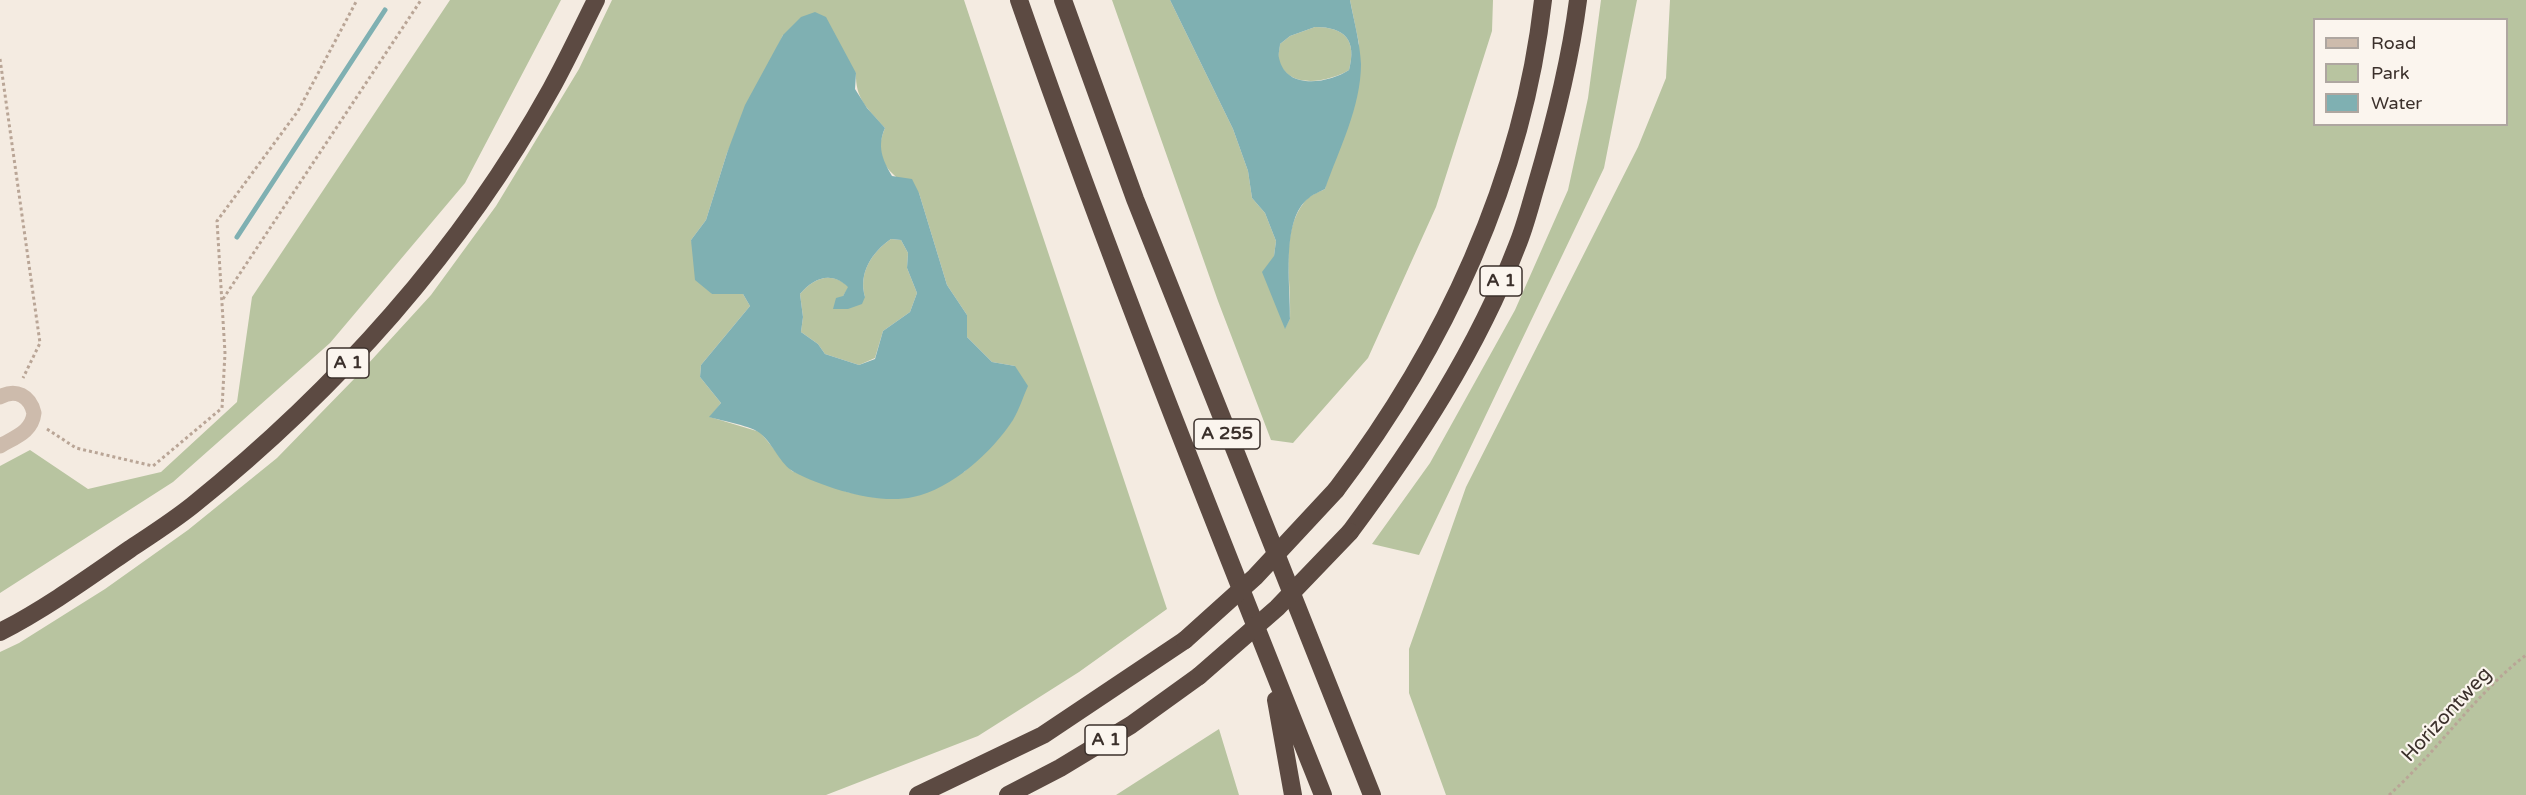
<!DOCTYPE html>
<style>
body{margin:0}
#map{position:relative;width:2526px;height:795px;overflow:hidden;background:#f4ebe1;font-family:"Varela Round",sans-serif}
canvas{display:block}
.legend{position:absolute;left:2313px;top:18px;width:195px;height:108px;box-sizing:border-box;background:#fbf5ee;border:2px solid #aea6a0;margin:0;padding:8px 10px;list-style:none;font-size:18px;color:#3b302b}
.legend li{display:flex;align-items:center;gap:12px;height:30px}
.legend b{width:30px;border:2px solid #aea6a0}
</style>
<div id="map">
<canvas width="2526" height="795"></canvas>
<ul class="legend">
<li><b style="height:8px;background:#cdbbac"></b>Road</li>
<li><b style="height:16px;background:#b8c4a0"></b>Park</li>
<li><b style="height:16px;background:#7fb0b2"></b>Water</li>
</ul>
</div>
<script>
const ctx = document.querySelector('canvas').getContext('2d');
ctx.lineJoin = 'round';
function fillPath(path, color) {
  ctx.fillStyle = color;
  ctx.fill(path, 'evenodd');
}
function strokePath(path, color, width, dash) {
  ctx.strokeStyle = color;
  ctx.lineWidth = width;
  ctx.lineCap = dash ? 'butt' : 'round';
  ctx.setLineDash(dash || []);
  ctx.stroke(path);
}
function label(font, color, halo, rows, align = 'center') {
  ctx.font = font + ' "Varela Round",sans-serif';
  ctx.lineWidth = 4.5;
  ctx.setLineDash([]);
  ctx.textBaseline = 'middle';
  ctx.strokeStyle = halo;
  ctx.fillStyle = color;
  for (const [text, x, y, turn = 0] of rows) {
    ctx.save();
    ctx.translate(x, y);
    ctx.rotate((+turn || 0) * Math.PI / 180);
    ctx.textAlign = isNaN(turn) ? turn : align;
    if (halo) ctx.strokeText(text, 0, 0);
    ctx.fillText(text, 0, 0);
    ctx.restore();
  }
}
fillPath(new Path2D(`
 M450,0H561L465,183L330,343L173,482L0,593V466L30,450L88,489L161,472L237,402L252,297Z
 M612,0H964L1167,609L1079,672L978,736L826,795H0V652L19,643L105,589L188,530L277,458L356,377L431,295L496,206L579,69ZM783,35L856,73C855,99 868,109 885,128C870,162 894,177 919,193L947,285L967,315V337L992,362L1015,366L1013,419L993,444L964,472L878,498L847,492L792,471L760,432L710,417L721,403L700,377L701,365L750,306L743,294H712L691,240L706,220L727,153Z
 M1112,0H1170L1233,129L1248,171L1252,198L1265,213L1276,241L1274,256L1285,328L1290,319C1292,281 1279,233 1305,201C1310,195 1319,192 1325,189L1359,44L1350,0H1493L1492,31L1436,207L1368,358L1293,443L1271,440L1218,301Z
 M1601,0H1637L1604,168L1419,555L1372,544L1430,463L1515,310L1568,190L1588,98Z
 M1670,0H2526V795H1446L1409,693V649L1466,487L1638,147L1666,78ZM2314,20H2506V124H2314Z
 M1315,27C1345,27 1357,40 1349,70C1329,82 1286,91 1278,58C1278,54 1280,48 1280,44L1290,36Z
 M891,239L901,240L908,253L907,268L917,293L910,312L883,331L875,358L859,365L825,354L818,344L801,332L803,317L800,294C814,277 832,271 849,287L843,296L865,297C858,273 872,252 891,239Z
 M1219,729L1239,795H1116Z`), '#b8c4a0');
fillPath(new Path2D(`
 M1170,0H1350C1354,21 1360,43 1361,64C1361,107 1339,149 1325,189C1320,192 1313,194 1309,198C1280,219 1291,288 1290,319L1285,329L1262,272L1274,256L1276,241L1265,213L1252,198L1248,171L1233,129ZM1315,27C1345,27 1357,40 1349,70C1329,83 1286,91 1279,58C1278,54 1280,48 1280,44L1290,36Z
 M815,12L826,17L856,73L855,89L867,108L885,128C877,146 882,159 892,176L912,179L919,193L947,285L967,315V337L992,362L1015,366L1028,386C1023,397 1019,410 1013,420C992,452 952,489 913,497C878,505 825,488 794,472C780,464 773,444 761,434C753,426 722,421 709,417L721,403L700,377L701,365L750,306L743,294H712L695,280L691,240L706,220L727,153L745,105L783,35L801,17ZM891,239L901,240L908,253L907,268L917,293L910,312L883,331L875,359L859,365L825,354L818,344L801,332L803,317L800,294C814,277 832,271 848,287L843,296L836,298L833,309H848L862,304L865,297C858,273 872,252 891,239Z`), '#7fb0b2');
strokePath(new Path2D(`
 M237,237L385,10`), '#7fb0b2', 5);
strokePath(new Path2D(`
 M0,59L40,343L23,378
 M223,299L421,0
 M47,429L76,448L153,466L222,408L225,353L217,221L298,111L357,0
 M2389,795C2437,752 2476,693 2526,655`), '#b9a596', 3, [3, 3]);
strokePath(new Path2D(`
 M0,397C16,388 30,396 34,413C32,432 15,437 0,446`), '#cdbbac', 15);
strokePath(new Path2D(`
 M1019,0C1112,268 1218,532 1323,795
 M1063,0L1135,199L1372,795
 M1336,490C1444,348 1523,179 1543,0
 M1350,532C1416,443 1477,350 1517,246C1525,227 1530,206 1536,186C1554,125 1570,63 1578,0
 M0,632C45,609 88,578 130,549C151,535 173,521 193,505C336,390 462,250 551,89C567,60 581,30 596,0
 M1276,700L1293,795
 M918,795L1043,735L1185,640
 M1008,795L1060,768L1131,725L1199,676`), '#5c4a42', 18);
strokePath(new Path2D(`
 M1185,640L1255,577L1336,490
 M1199,676L1277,608L1350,532`), '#5c4a42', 18);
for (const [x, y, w] of [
 [1501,281,42],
 [348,363,42],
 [1227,434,66],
 [1106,740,42]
]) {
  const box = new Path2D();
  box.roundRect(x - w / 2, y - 15, w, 30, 4.5);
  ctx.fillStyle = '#fbf5ee';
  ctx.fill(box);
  strokePath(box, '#3b302b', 1.5);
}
label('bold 18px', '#3b302b', null, [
 ["A 1",1501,281],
 ["A 1",348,363],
 ["A 255",1227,434],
 ["A 1",1106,740]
]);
label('20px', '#3b302b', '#fbf5ee', [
 ["Horizontweg",2447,715,-47]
]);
</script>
